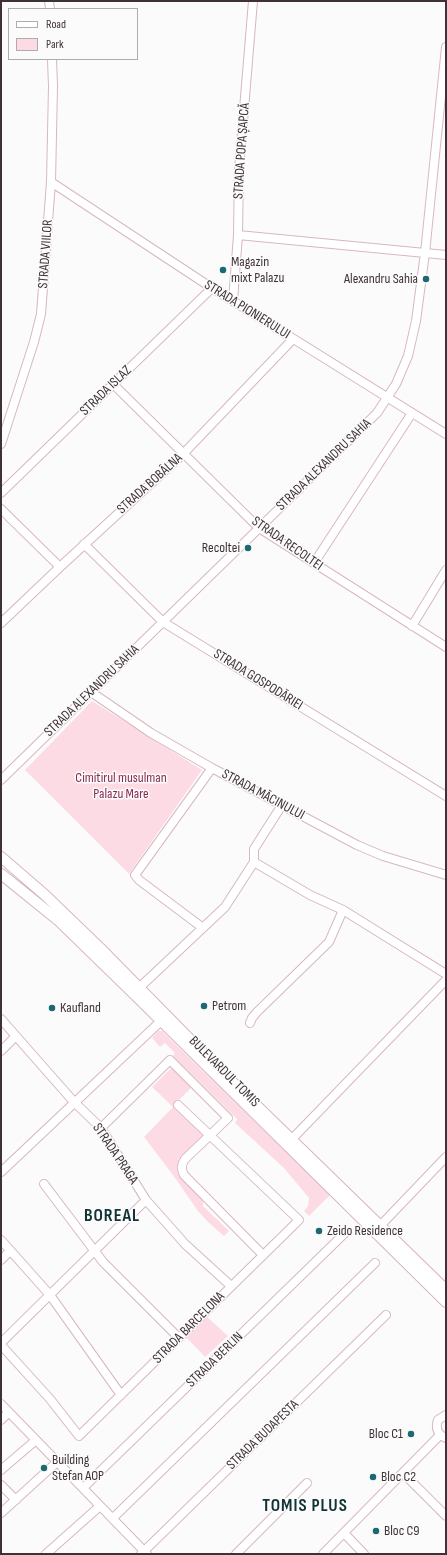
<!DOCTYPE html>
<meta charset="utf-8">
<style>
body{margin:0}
#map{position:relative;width:447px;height:1555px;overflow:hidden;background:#fbfbfb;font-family:"Sofia Sans Condensed",sans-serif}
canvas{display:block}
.frame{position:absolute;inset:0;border:2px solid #3f3236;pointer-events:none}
.legend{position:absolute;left:8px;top:8px;width:130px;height:52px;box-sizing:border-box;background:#fbfbfb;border:1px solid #b0abac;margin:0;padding:5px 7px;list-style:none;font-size:12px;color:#3f3236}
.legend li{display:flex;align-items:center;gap:8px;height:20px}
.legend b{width:20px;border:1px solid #b0abac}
</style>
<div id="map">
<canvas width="447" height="1555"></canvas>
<div class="frame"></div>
<ul class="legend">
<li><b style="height:5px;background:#fff"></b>Road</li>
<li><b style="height:11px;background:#fddbe4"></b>Park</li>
</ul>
</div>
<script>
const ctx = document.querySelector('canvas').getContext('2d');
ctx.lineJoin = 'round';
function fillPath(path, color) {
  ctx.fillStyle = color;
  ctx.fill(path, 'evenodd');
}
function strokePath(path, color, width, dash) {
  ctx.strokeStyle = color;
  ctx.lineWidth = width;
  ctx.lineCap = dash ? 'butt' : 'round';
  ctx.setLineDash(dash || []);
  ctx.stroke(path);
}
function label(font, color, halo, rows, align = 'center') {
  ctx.font = font + ' "Sofia Sans Condensed",sans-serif';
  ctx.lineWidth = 3;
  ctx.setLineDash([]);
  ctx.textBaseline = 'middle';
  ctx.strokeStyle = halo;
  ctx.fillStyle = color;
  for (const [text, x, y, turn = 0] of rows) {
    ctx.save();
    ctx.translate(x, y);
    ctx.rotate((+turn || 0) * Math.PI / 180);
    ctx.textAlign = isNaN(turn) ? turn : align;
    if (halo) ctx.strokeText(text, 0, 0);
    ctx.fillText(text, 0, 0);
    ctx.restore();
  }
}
fillPath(new Path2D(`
 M92,701L202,770L129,874L25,770Z
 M158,1031H162L330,1195L309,1216L304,1211L308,1206L309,1198L284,1168L235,1123L237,1119L173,1056L175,1053L165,1043L160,1047L152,1038Z
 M171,1068H176L193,1086L174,1105L206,1136L178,1159L203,1199V1206L229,1231L224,1236L208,1222L198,1211L173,1175L144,1137L173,1107L152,1087Z
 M206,1316L228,1336L205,1357L185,1336Z`), '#fddbe4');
const minor = new Path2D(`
 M49,1L50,9
 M51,182L212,288L446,434
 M238,235L446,255
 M233,301L238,235L239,169L253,1
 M113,384L259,528L446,647
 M1,444L34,342L41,314L51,182L53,86L52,59
 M1,493L212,288
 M1,509L60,567
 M84,544L163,622L446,796
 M314,563L412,413
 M1,623L60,567L183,454L293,339
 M412,626L446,570
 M91,692L151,733L212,768L357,845L383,856L446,875
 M1,780L377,413L396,384L408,356L416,321L425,253L446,47
 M254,862L310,895L343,910L446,974
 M203,928L139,880L135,875L212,768
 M140,987L225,907L254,862V849L282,805
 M1,1019L74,1102L101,1128L146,1200L185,1244L231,1286
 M250,1023L252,1018L257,1012L329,942L343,910
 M1,1051L16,1036
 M101,1128L170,1060L228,1118L185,1159C181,1165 181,1169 184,1175L263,1255
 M292,1139L446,980
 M1,1172L161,1021
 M44,1184L103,1262L179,1338
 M380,1226L446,1157
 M1,1240L50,1295L121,1395
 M1,1260L10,1251
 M1,1343L146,1200
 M1,1345L50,1399L79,1436L299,1220L178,1105
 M1,1404L147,1554
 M446,1415L438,1420C435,1428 438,1435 446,1438
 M1,1420L9,1412
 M1,1470L36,1440
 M403,1473L446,1516
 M1,1485L16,1500
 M83,1488L346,1232
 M1,1513L57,1462
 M113,1518L375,1263
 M344,1533L364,1554
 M46,1554L100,1506
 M141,1554L386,1315
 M236,1554L307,1483
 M323,1554L440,1435`);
const major = new Path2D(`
 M1,857L45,895L100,948L220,1070L446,1290
 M1,874L58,920L133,993L446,1302`);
strokePath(minor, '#d8b7c1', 10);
strokePath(major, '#d8b7c1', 12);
strokePath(minor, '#fff', 8);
strokePath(major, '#fff', 10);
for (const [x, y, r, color] of [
 [223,270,4,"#1d6872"],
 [426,279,4,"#1d6872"],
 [248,548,4,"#1d6872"],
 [204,1006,4,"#1d6872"],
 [52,1008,4,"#1d6872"],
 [319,1231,4,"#1d6872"],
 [411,1434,4,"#1d6872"],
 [44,1468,4,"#1d6872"],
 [373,1477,4,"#1d6872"],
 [376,1531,4,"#1d6872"]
]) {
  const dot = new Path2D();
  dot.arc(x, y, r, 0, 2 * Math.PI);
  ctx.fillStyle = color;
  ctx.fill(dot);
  strokePath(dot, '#fbfbfb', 1.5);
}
label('14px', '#3f3236', '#fbfbfb', [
 ["STRADA POPA ȘAPCĂ",242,151,-86],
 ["STRADA VIILOR",46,254,-86],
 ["STRADA PIONIERULUI",247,310,32],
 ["STRADA ISLAZ",106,391,-44],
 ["STRADA ALEXANDRU SAHIA",324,465,-44],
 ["STRADA BOBÂLNA",150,484,-42],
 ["STRADA RECOLTEI",287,544,35],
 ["STRADA GOSPODĂRIEI",258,680,32],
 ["STRADA ALEXANDRU SAHIA",92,691,-44],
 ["STRADA MĂCINULUI",263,795,28],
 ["BULEVARDUL TOMIS",224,1072,45],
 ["STRADA PRAGA",115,1154,56],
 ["STRADA BARCELONA",189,1328,-45],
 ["STRADA BERLIN",215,1360,-44],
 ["STRADA BUDAPESTA",263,1435,-44]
]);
label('14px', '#3f3236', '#fbfbfb', [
 ["Magazin",231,262],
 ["mixt Palazu",231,278],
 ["Alexandru Sahia",418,279,"right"],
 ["Recoltei",240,548,"right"],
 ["Petrom",212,1006],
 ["Kaufland",60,1008],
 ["Zeido Residence",327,1231],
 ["Bloc C1",403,1434,"right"],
 ["Building",52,1460],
 ["Stefan AOP",52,1476],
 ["Bloc C2",381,1477],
 ["Bloc C9",384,1531]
], 'left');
label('14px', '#8a2951', '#fbfbfb', [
 ["Cimitirul musulman",121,778],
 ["Palazu Mare",121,794]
]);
ctx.letterSpacing = '1px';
label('bold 18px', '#113338', '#fbfbfb', [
 ["BOREAL",112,1216],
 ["TOMIS PLUS",305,1506]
]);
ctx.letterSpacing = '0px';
</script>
